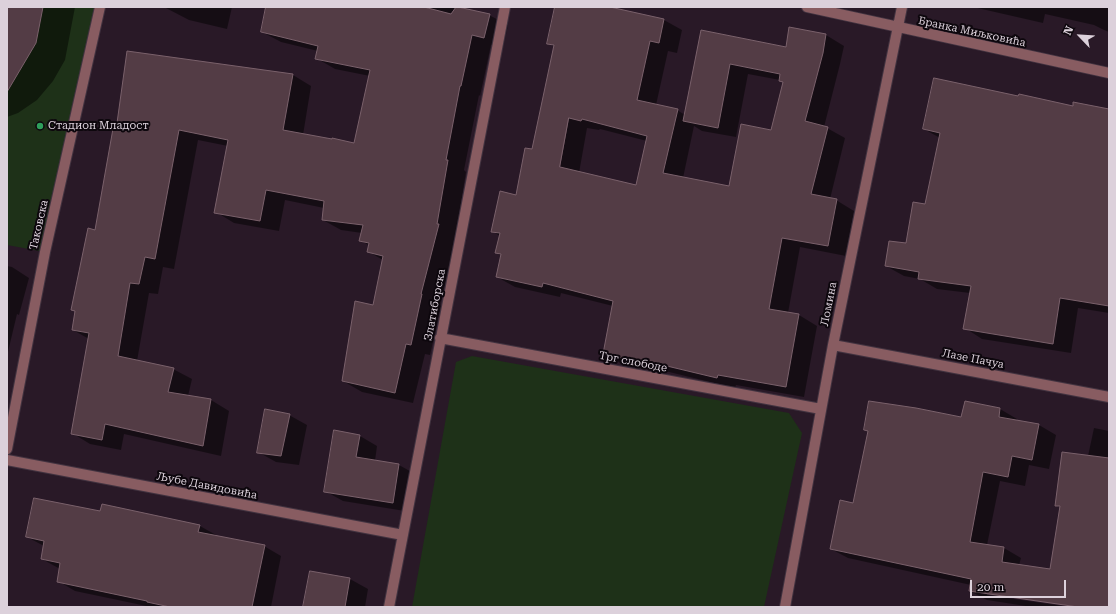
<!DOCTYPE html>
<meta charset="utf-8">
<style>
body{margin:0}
#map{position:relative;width:1116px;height:614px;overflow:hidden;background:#291927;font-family:"Roboto Serif",serif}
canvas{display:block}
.frame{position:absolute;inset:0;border:8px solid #dcd1db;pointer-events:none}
.north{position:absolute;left:1060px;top:16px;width:40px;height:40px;-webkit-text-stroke:3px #0d070d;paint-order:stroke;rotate:295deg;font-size:11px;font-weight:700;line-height:16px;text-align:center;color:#dcd1db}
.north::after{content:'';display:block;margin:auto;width:14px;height:18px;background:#dcd1db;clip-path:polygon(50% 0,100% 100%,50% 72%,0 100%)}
.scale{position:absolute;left:970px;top:580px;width:96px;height:18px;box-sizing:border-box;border:2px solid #dcd1db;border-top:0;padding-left:5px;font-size:12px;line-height:14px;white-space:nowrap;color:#dcd1db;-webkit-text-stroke:3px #0d070d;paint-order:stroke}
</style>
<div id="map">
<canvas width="1116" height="614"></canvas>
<div class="frame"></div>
<div class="north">N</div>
<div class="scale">20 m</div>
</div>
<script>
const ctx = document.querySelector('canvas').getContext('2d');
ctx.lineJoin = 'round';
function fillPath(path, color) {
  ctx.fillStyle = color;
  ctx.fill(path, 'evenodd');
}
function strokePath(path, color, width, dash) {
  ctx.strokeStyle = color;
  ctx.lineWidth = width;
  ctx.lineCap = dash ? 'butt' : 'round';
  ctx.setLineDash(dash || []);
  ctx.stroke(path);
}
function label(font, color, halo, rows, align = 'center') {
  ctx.font = font + ' "Roboto Serif",serif';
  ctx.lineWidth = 4;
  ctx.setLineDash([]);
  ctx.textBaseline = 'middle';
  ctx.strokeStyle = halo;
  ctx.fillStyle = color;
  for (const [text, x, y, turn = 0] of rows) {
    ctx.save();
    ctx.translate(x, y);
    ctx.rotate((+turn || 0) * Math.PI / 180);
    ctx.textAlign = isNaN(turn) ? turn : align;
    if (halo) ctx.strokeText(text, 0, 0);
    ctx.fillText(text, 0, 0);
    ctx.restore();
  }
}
fillPath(new Path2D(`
 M7,7H100L45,252L7,245Z
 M472,356L789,413L802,433L764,607H412L456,362Z`), '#1e3118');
fillPath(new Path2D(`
 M7,7H75L65,60L53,81L37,100L18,113L7,117Z
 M164,7H232L227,29L189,20Z
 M267,7H467L466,10L489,15L508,25L503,48L491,45L480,96L479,95L464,170L466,172L456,235L457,236L440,305L441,306L430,355L425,354L413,403L362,392L343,381L374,306L383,260L369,252L370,246L360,240L362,233L341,230L323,220L324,208L285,200L279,231L234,223L216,212L228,146L198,140L174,269L163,267L158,294L149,293L137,361L173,369L192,379L188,396L211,400L229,411L221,456L124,434L121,450L90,444L72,433L89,339L73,330L96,231L115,124L293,75L311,86L303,135L354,144L370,76L335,69L316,58L318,51L281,42L262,32Z
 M556,7H604L664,20L682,30L677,53L668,51L656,105L677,110L685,115L702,31L786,48L790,28L826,35L844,46L840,64L824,127L827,128L845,138L830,199L836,200L854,211L846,256L800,247L788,313L799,315L817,326L804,397L736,385L735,388L665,371L664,373L622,364L604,353L613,306L561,293L560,297L515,287L497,277L502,256L496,253L500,236L492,231L517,196L533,150L555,47L548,43ZM748,74L780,80L784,82L772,131L730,187L683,178L694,126L702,131L736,137ZM587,128L599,130L600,129L647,141L637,186L579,173Z
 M973,7H1109V32L1104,30L1094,25L1045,14L1043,23Z
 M1019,98L1074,107L1109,110V313L1078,308L1071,353L982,339L965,328L970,293L937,289L920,279L904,276L886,266L906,244L926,206L940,138L924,129Z
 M7,266L12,267L29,278L19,315L17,314L7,356Z
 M965,402L1000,409L1017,419L1016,421L1039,425L1056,435L1049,469L1029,465L1025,486L1000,481L987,545L1004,548L1021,558L1019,565L1051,570L1061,508L1056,505L1088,456L1094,428L1109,431V607H1084L987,593V595L1070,607H1032L987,600L970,591L971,585L848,558L831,549L853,504L869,432L865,430L962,418Z
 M289,415L307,425L299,465L276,462L258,452Z
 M360,436L377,446L375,461L399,465L417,475L411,512L343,501L325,491Z
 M101,512L200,526L216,535V537L264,546L281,556L271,607H151L75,591L58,581L60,569L42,559L44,546L27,537Z
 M311,572L350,579L368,589L365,607H304Z`), '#0007');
const building = new Path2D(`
 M7,7H43L36,43L7,92Z
 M266,7H424L451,14L456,7H458L490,14L484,38L472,35L461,86H460L446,160H448L437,224H439L421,294H422L411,345L406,344L395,393L342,381L355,301L373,305L383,256L367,252L369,243L359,241L363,225L322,220L324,201L266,190L260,221L214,213L228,140L179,130L155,259L145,257L139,284L130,283L118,356L174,368L168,392L211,399L203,446L105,424L102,440L71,434L89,333L72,330L75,311L71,310L88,228L95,230L114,123H117L127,51L293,74L283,130L332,139V138L354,143L370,70L315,59L318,46L261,32Z
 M555,7H610L664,19L659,43L650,41L637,100L678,109L663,173L729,186L741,124L771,130L783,82L779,81L780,74L730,64L718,128L683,121L701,30L786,47L789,27L826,34L823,53L805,121L828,127L811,194L837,199L828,246L782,238L769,309L799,314L786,387L718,375L717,378L646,361V363L603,354L613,301L543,283L542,287L496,277L501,254L495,253L500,233L491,232L500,191L516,195L525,148L532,149L554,45L547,44ZM569,118L581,121L582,119L647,136L636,185L560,167Z
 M934,78L1018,96L1019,94L1073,106V102L1109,109V306L1060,298L1053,344L963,329L971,286L918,279L919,272L885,266L889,241L906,243L913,202L925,204L940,133L923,129Z
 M869,401L916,408L961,417L965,401L1000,408L999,417L1039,424L1032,460L1012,456L1008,477L983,472L970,542L1004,547L1002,562L1050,569L1060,506H1055L1062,452L1109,458V607H1078L969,591L971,579L830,549L840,500L853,503L868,431L864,430Z
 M265,409L290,414L281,456L257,453Z
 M334,430L360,435L356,457L399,464L393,503L324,492Z
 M34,498L100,511L102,504L200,525L198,532L265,545L252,607H170L147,602V601L57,582L60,563L41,559L44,541L26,537Z
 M310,571L350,578L345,607H303Z`);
fillPath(building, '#533c45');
strokePath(building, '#7a616b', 1);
const minor = new Path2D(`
 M807,7L1109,73
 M440,338L821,409
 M833,345L1109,397
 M7,449L45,252L100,7
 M7,460L403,535
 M389,607L505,7
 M785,607L833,345L902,7`);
strokePath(minor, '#423340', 12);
strokePath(minor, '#885c61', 10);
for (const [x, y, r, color] of [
 [40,126,4,"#2e9e5b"]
]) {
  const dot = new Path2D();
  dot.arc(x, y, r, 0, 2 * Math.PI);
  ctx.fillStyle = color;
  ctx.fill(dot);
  strokePath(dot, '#0d070d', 1.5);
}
label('11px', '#dcd1db', '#0d070d', [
 ["Бранка Миљковића",972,32,12],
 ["Таковска",39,225,-77],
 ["Ломина",829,304,-79],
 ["Златиборска",435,305,-79],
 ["Лазе Пачуа",973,359,11],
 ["Трг слободе",633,362,11],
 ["Љубе Давидовића",207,486,11]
]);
label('11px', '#dcd1db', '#0d070d', [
 ["Стадион Младост",48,126]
], 'left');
</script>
